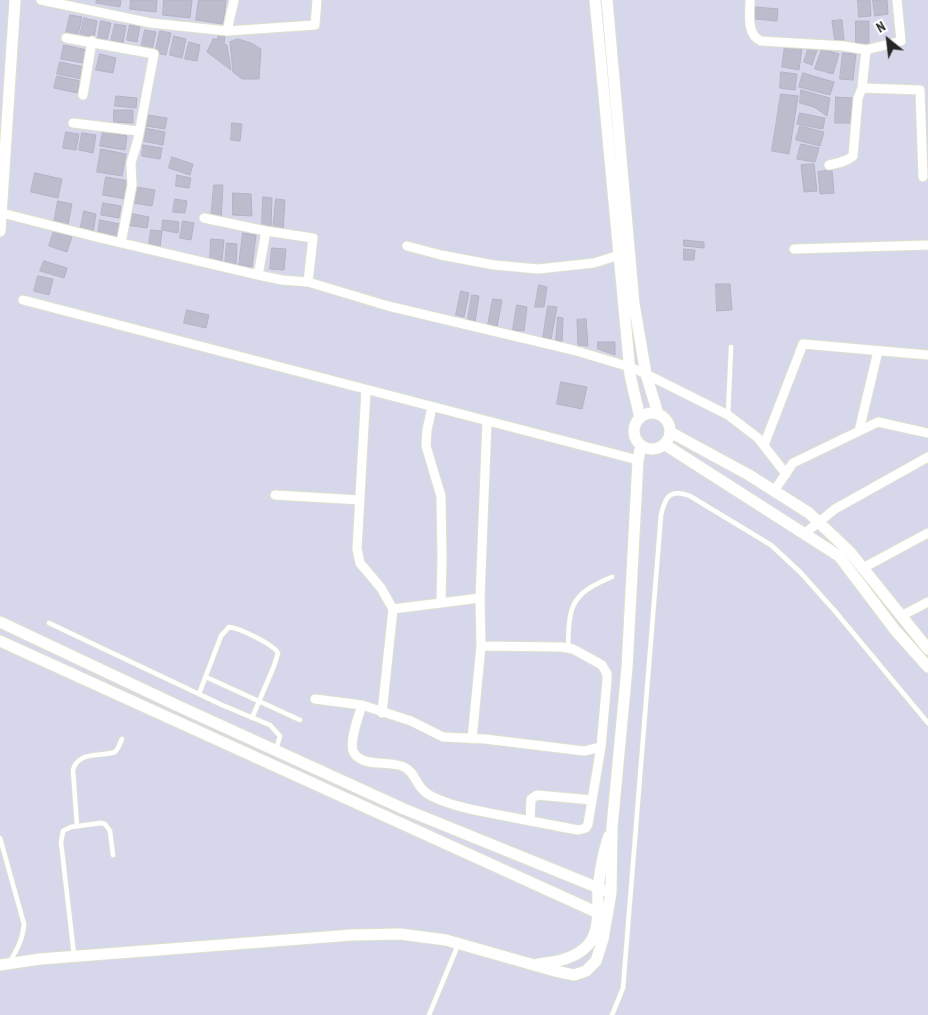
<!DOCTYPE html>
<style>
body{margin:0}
#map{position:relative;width:928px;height:1015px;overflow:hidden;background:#d7d7eb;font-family:"PT Sans Narrow",sans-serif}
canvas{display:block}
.north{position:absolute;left:863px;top:15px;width:50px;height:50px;-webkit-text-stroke:4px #fff;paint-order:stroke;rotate:331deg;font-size:14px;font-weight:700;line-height:20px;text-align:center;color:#272727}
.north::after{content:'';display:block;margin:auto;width:18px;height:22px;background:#272727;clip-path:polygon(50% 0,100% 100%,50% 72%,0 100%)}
</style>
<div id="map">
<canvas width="928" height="1015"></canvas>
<div class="north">N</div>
</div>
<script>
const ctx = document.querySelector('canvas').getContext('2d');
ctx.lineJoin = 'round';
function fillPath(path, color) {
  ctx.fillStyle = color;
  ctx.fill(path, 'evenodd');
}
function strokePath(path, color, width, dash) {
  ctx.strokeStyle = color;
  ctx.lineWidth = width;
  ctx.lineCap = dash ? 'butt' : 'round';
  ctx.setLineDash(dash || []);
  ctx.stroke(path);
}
const building = new Path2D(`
 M97,0H121L120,7L96,3Z
 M131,0H157L156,12L130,9Z
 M164,0H192L190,18L163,15Z
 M199,0H226L223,24L196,20Z
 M858,0H870L871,16L859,17Z
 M873,0H887L888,14L875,16Z
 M756,7L778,9L777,21L755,19Z
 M70,15L82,17L78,35L66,33Z
 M84,18L97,21L94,38L80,36Z
 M842,20L844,41L835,42L832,21Z
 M101,21L111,23L107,40L98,38Z
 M856,21H869V43H856Z
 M115,24L126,26L123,43L111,41Z
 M130,25L140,27L137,42L127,40Z
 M145,30L156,32L152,50L141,48Z
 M160,31L171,33L166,55L155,53Z
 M218,34L225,36L224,44L227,45L231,70L207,52L213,39H218Z
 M174,36L186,39L182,58L170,55Z
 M238,39L251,43L261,49L259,79H242L233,72L230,42Z
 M189,42L200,45L197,61L185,59Z
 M64,45L87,50L84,63L61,59Z
 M785,46L802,48L799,70L782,67Z
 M809,47L817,50L812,65L804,62Z
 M822,49L839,54L833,74L815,69Z
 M843,53L856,54L853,80L840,79Z
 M100,54L116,58L113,73L96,70Z
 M60,62L84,67L82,79L57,74Z
 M781,72L797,74L795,90L780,88Z
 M803,73L834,82L830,95L799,87Z
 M57,76L80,81L77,93L54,88Z
 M801,90L830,98L827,116L814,107L800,103Z
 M781,94L798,96L789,154L772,151Z
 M116,96L137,98L136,108L115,106Z
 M836,97L854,98L853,123H835Z
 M114,110H133V123L114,122Z
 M800,113L825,118L823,129L797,124Z
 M148,115L167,118L165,129L146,126Z
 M232,123L242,124L240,141L231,140Z
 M800,126L824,132L820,146L796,140Z
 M144,128L165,132L163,145L142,141Z
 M103,131L127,136L125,150L100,146Z
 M66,132L79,134L76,150L63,148Z
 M82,133L96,135L93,153L79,150Z
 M801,144L819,148L815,162L797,159Z
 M143,145L162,148L160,159L142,156Z
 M101,149L126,154L122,176L97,172Z
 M172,157L193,164L190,175L169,168Z
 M814,164L817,191L804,192L801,165Z
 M832,170L834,193L820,194L818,172Z
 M35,173L62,179L58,198L31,192Z
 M177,175L191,178L189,188L176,186Z
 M106,177L129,181L126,199L103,195Z
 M214,185H223L221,220L211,219Z
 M136,187L155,190L152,206L133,203Z
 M233,193L251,194L252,216L233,215Z
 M263,197L272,198L271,228H262Z
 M175,199L187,201L185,213L173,212Z
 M276,199L285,200L283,231L273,230Z
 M58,201L72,204L68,225L54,223Z
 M103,203L121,206L119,218L101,215Z
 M84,211L96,214L93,233L80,231Z
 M128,213L149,217L147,228L126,225Z
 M100,220L120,224L117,238L98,234Z
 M163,220L179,222L178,233L162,230Z
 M183,221L194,223L191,240L180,238Z
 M151,230L162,231L160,247L149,246Z
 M54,231L72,237L67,252L49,246Z
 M243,233L256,235L252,267L239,265Z
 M211,239L224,240L222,261H210Z
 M684,240L704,242V248L684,246Z
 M227,243L237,244L236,265L225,264Z
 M272,248L286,249L284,270L270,269Z
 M684,249L695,250L694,260H684Z
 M44,261L67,268L64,278L40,271Z
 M38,276L53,279L49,295L34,291Z
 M716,284H730L732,310L717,311Z
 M539,285L547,287L544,307H535Z
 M461,291L469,293L464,317L456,315Z
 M472,295L479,296L475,322L468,319Z
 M493,299L502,300L497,327L488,325Z
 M517,305L527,307L524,331L513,330Z
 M548,306L557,307L551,339L543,338Z
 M187,310L209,315L206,328L184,323Z
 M558,317L563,318L562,343L556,341Z
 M586,319L588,346L578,345L577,320Z
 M598,342H615V355L598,349Z
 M561,382L587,387L582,409L557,404Z`);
fillPath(building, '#bdbccc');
strokePath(building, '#b3b1c6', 1);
const service = new Path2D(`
 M728,415L731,347
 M49,623L222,705L270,725L280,736L276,750
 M568,648C569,606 570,594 612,577
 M206,677L300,720
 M199,694L221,636L229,627C239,628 273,644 278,653L274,666L252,718
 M77,826L73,770C78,751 100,757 115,752L118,748L122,739
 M0,838L24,924C23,939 17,950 9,963
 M74,955L61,842L63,831L71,827L101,823L105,824L110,831L113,855
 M429,1015L458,945
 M612,1015L623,988L661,515C665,497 670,488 690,496L771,545L800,572L834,610L928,723`);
const minor = new Path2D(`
 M41,0L151,23L227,31L234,0
 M750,0C750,13 746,35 761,41L844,46L866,50L901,41L897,0
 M227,31L315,25L317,0
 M66,38L154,54L138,139L131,163L132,185L121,243
 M866,50L862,88L920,90L923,177
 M83,95L92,41
 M73,123L138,131
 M829,165C838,163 846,162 853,156L858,98L862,88
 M2,213L96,237L258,275L282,280L308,282L388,306L573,350L630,367L646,374L728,415L758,438L786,474
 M204,218L266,231
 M407,246L441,255L494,265L538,269L594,263L619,255
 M794,249L928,245
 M258,275L266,231L313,238L308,282
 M23,300L638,460
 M366,390L357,549L360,563L381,588L393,609L382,713
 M432,407L427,430L426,446L441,496L442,558L441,603
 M859,431L878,351
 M764,445L803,344L928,355
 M774,491L793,463L878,422L928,433
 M275,495L360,500
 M804,534L835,509L928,457
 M863,568L928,533
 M393,609L480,598L487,421
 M901,616L928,602
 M315,699L362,705L411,721L443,737L485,739L584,751L601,747L607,680V674L602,665L573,649L561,647L481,646
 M362,705C359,715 348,744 354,753C364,768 390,760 404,767C417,773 415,789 433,797C457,808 484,812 510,817C533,821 555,826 578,830L586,828L588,824L601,747
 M472,739L481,646L480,598
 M530,821L531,799L537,795L592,800`);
const tertiary = new Path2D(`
 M595,0L628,350L630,375L640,418
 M607,0L634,304L646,374L658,414
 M0,231L15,0
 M634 431a18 18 0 1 1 36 0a18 18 0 1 1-36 0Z
 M670,432L749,475L809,513L850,552L928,649
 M664,444L839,556L895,630L928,667
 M0,622L176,705L404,809L611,893
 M0,641L607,917
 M538,964C556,962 575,959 588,945C601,931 597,906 598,889C600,872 603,852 609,836
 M0,965L40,959L352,935L400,934L446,940L555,971L574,975L586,971L596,961L603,939L611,893L612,827L627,668L638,460L641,445`);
strokePath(service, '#dce2cc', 6);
strokePath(minor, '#dce2cc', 11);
strokePath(tertiary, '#dce2cc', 13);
strokePath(service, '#fff', 4.5);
strokePath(minor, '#fff', 9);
strokePath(tertiary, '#fff', 11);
</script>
